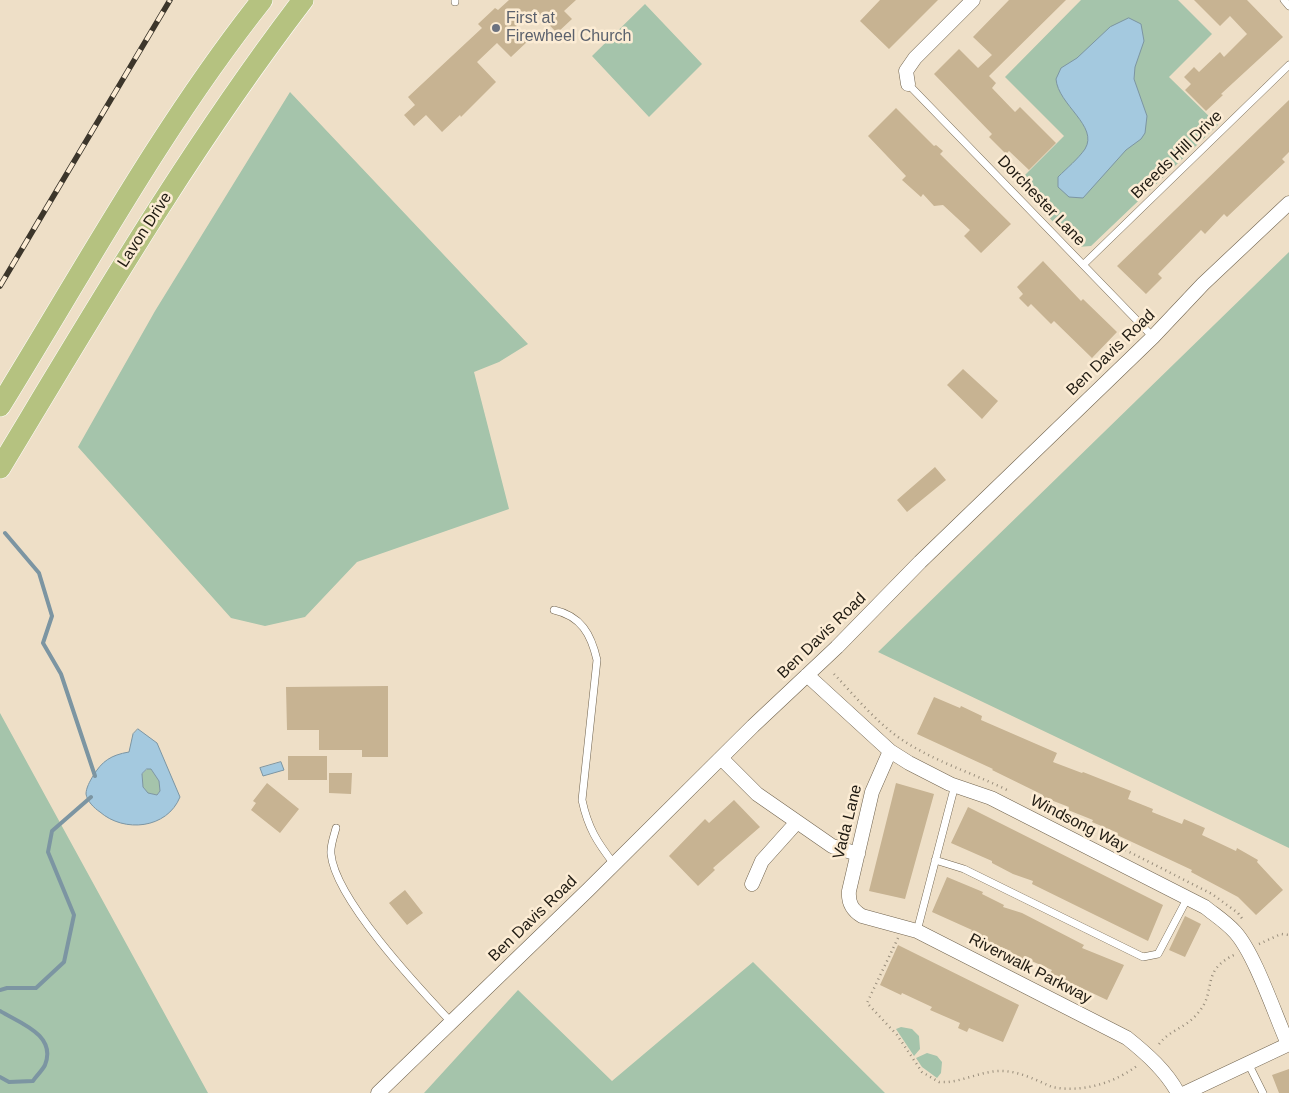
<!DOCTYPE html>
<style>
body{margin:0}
canvas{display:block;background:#eedfc7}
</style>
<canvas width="1289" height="1093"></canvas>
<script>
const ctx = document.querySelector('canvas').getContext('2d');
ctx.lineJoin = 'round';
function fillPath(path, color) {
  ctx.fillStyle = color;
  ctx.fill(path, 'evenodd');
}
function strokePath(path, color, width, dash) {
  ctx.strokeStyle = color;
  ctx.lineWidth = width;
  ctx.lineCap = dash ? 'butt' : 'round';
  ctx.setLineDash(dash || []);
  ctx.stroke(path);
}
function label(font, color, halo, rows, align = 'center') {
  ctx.font = font + ' Helvetica,sans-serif';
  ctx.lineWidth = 5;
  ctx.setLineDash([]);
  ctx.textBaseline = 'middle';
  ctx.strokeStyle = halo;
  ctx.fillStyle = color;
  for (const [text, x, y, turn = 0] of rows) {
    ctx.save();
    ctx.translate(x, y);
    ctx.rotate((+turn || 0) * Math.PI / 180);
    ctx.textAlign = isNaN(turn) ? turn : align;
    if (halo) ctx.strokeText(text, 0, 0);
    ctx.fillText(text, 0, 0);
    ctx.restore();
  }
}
fillPath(new Path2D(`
 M1081,0H1178L1212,34L1169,77L1218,125L1091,246L1078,247L1016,184L1064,136L1005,77Z
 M645,4L702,64L649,117L592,56Z
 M290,92L528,344L499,362L474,372L509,509L357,562L305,617L265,626L231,618L78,447L155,311Z
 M1289,252V848L878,652Z
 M0,713L208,1093H0Z
 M147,769H151L159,781L160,791L157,795L147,793L143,787L142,774Z
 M753,962L885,1093H424L518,990L612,1081Z
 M901,1027L912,1029L919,1036L920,1049L914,1056L896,1029Z
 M927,1053L937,1056L942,1062L941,1073L937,1078L922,1067L916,1058Z`), '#a5c4ab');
const water = new Path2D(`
 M1129,18L1141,24L1144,41L1135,67L1134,79L1147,116L1145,133L1141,139L1126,150L1083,198L1069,197L1058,187V177C1067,168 1078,159 1085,149C1099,126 1058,105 1056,79L1061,68L1077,58L1110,27Z
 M138,729L157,743L180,797C167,829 124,833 100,812C94,808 87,801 86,794C86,788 90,781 93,776C102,761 111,755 129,752L133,734ZM147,769H151L159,781L160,791L157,795L148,793L143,787L142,774Z
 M281,762L284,770L263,776L260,768Z`);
fillPath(water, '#a4c9df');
strokePath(water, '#7c95a2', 1);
strokePath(new Path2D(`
 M5,533L39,573L52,616L43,643L61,674L95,776
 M0,990L7,988H36L64,962L74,915L48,852L52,831L91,797
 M0,1011C20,1023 57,1035 45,1065C42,1071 36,1076 33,1081L9,1082L0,1077`), '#7c95a2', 4);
fillPath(new Path2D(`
 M509,0H576L564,11L572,19L557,33L534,9L516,26L529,40L511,57L497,43L477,62L496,82L461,117L460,115L442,132L426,115L414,126L404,115L415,105L408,97L482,28L478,24L495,8L498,10Z
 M880,0H938L889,49L860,21Z
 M1009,0H1066L989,76L996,83L992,88L1015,112L1020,107L1056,143L1029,170L1009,151L1006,154L989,137L992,134L934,74L959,49L978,68L992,55L973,37Z
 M1194,0H1247L1283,37L1221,94L1223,95L1206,111L1185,90L1191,84L1184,77L1194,67L1199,72L1220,52L1224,57L1247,34L1230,16L1220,26Z
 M1289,100V152L1282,159L1285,162L1227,217L1224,214L1205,234L1201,230L1158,274L1162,278L1146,294L1117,266Z
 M896,108L934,146L936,145L943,151L940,154L1011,224L981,253L964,236L970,230L943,205L934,206L923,194L921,197L902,180L906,176L868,136Z
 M1043,261L1081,301L1083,299L1117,332L1092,358L1054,321L1051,324L1031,304L1028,307L1019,298L1023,294L1017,287Z
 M963,369L998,401L982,419L947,385Z
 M935,467L946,480L907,512L897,500Z
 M388,686V757H362V750H319V730H287L286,687Z
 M934,697L960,708L961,706L982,716L981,720L1057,753L1053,762L1082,773L1083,772L1131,791L1128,799L1153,809L1152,812L1182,824L1184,819L1205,828L1202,835L1236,851L1237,848L1258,860L1257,862L1283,890L1256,915L1238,897L1191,872L1192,870L1117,835L1118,833L1092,822L1093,820L1068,810L1069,807L1043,797V795L992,770L993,769L917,734Z
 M288,756H327V780H288Z
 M329,773H352L351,794L329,793Z
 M267,783L299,809L280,833L251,810L256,803L253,801Z
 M896,783L934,794L905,899L869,891Z
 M734,800L760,827L713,868L715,870L698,886L669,856L705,819L709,823Z
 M968,807L1163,905L1148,941L1032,884L1033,881L1013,874L992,863V861L951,843Z
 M947,877L983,892L982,894L1004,905L1003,907L1022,913L1084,945L1082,948L1124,965L1107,1000L1050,973L1052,970L1027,959L1026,961L1010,952L1011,951L993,944L971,932L972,930L932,912Z
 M405,890L423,913L407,925L389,903Z
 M1185,916L1201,924L1185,957L1169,950Z
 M898,945L1019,1005L1003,1042L969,1028L967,1032L958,1028L960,1023L930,1010L932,1007L902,993L901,995L880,985Z
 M1289,1069V1093H1279L1272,1075Z`), '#c7b392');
const service = new Path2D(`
 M1284,0L1289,6
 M455,2V0
 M908,84L1153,337
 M1084,264L1289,65
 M554,610C581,616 591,634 597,660L582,800C588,828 597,842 614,864
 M336,828C334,836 330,846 331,854C335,899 419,988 451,1022
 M935,860L964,869L1143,957L1158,954L1187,899
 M917,931L955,785
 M1248,1063L1263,1093`);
const minor = new Path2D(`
 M908,84L906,71L915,58L973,0
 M807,675L890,751L909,763L950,784L991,798L1205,907C1215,915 1226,922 1235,932C1255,954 1275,1015 1288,1044
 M890,751L872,792L849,891C848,903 852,910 862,916L917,931L1127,1038C1147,1054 1166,1071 1178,1093
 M721,758L757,794L832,846L858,854
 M752,884L762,861L797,822
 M378,1093L588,890L753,726L837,647L920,562L1153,337L1203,284L1289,203
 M1185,1093L1289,1044`);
const primary = new Path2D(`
 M0,406C84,270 163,125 262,0
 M0,468C96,309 190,148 303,0`);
strokePath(service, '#71644f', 8);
strokePath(minor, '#71644f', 15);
strokePath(primary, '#fff', 22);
strokePath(new Path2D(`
 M834,674C856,697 879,726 907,743C939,763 975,774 1009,791
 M1045,809L1212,894L1238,913L1244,921
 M898,938L867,1003L897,1035L922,1072L939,1082H948C966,1080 983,1071 1001,1071C1019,1071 1036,1080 1052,1087C1082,1093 1115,1083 1138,1065
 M1259,944L1281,934L1289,935
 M1159,1044C1171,1029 1186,1028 1198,1013C1218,990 1199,971 1236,954`), '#978c7a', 2.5, [1, 4]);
strokePath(service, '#fff', 7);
strokePath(minor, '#fff', 14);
strokePath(primary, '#b5c280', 21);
const rail = new Path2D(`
 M0,286L170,0`);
strokePath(rail, '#3c362b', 5.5);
strokePath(rail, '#fcecd4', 4, [11]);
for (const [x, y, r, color] of [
 [496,28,5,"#6b7280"]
]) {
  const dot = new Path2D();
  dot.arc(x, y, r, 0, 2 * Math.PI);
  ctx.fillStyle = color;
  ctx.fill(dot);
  strokePath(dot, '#fcecd4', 2);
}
label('16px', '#5b616d', '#fcecd4', [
 ["First at",506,19],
 ["Firewheel Church",506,37]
], 'left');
label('16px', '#201b12', '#fcecd4', [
 ["Breeds Hill Drive",1177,155,-44],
 ["Dorchester Lane",1041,201,46],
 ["Lavon Drive",145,230,-57],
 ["Ben Davis Road",1111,353,-44],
 ["Ben Davis Road",822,636,-44],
 ["Vada Lane",848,822,-76],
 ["Windsong Way",1079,824,27],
 ["Ben Davis Road",533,919,-44],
 ["Riverwalk Parkway",1030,969,27]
]);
</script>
